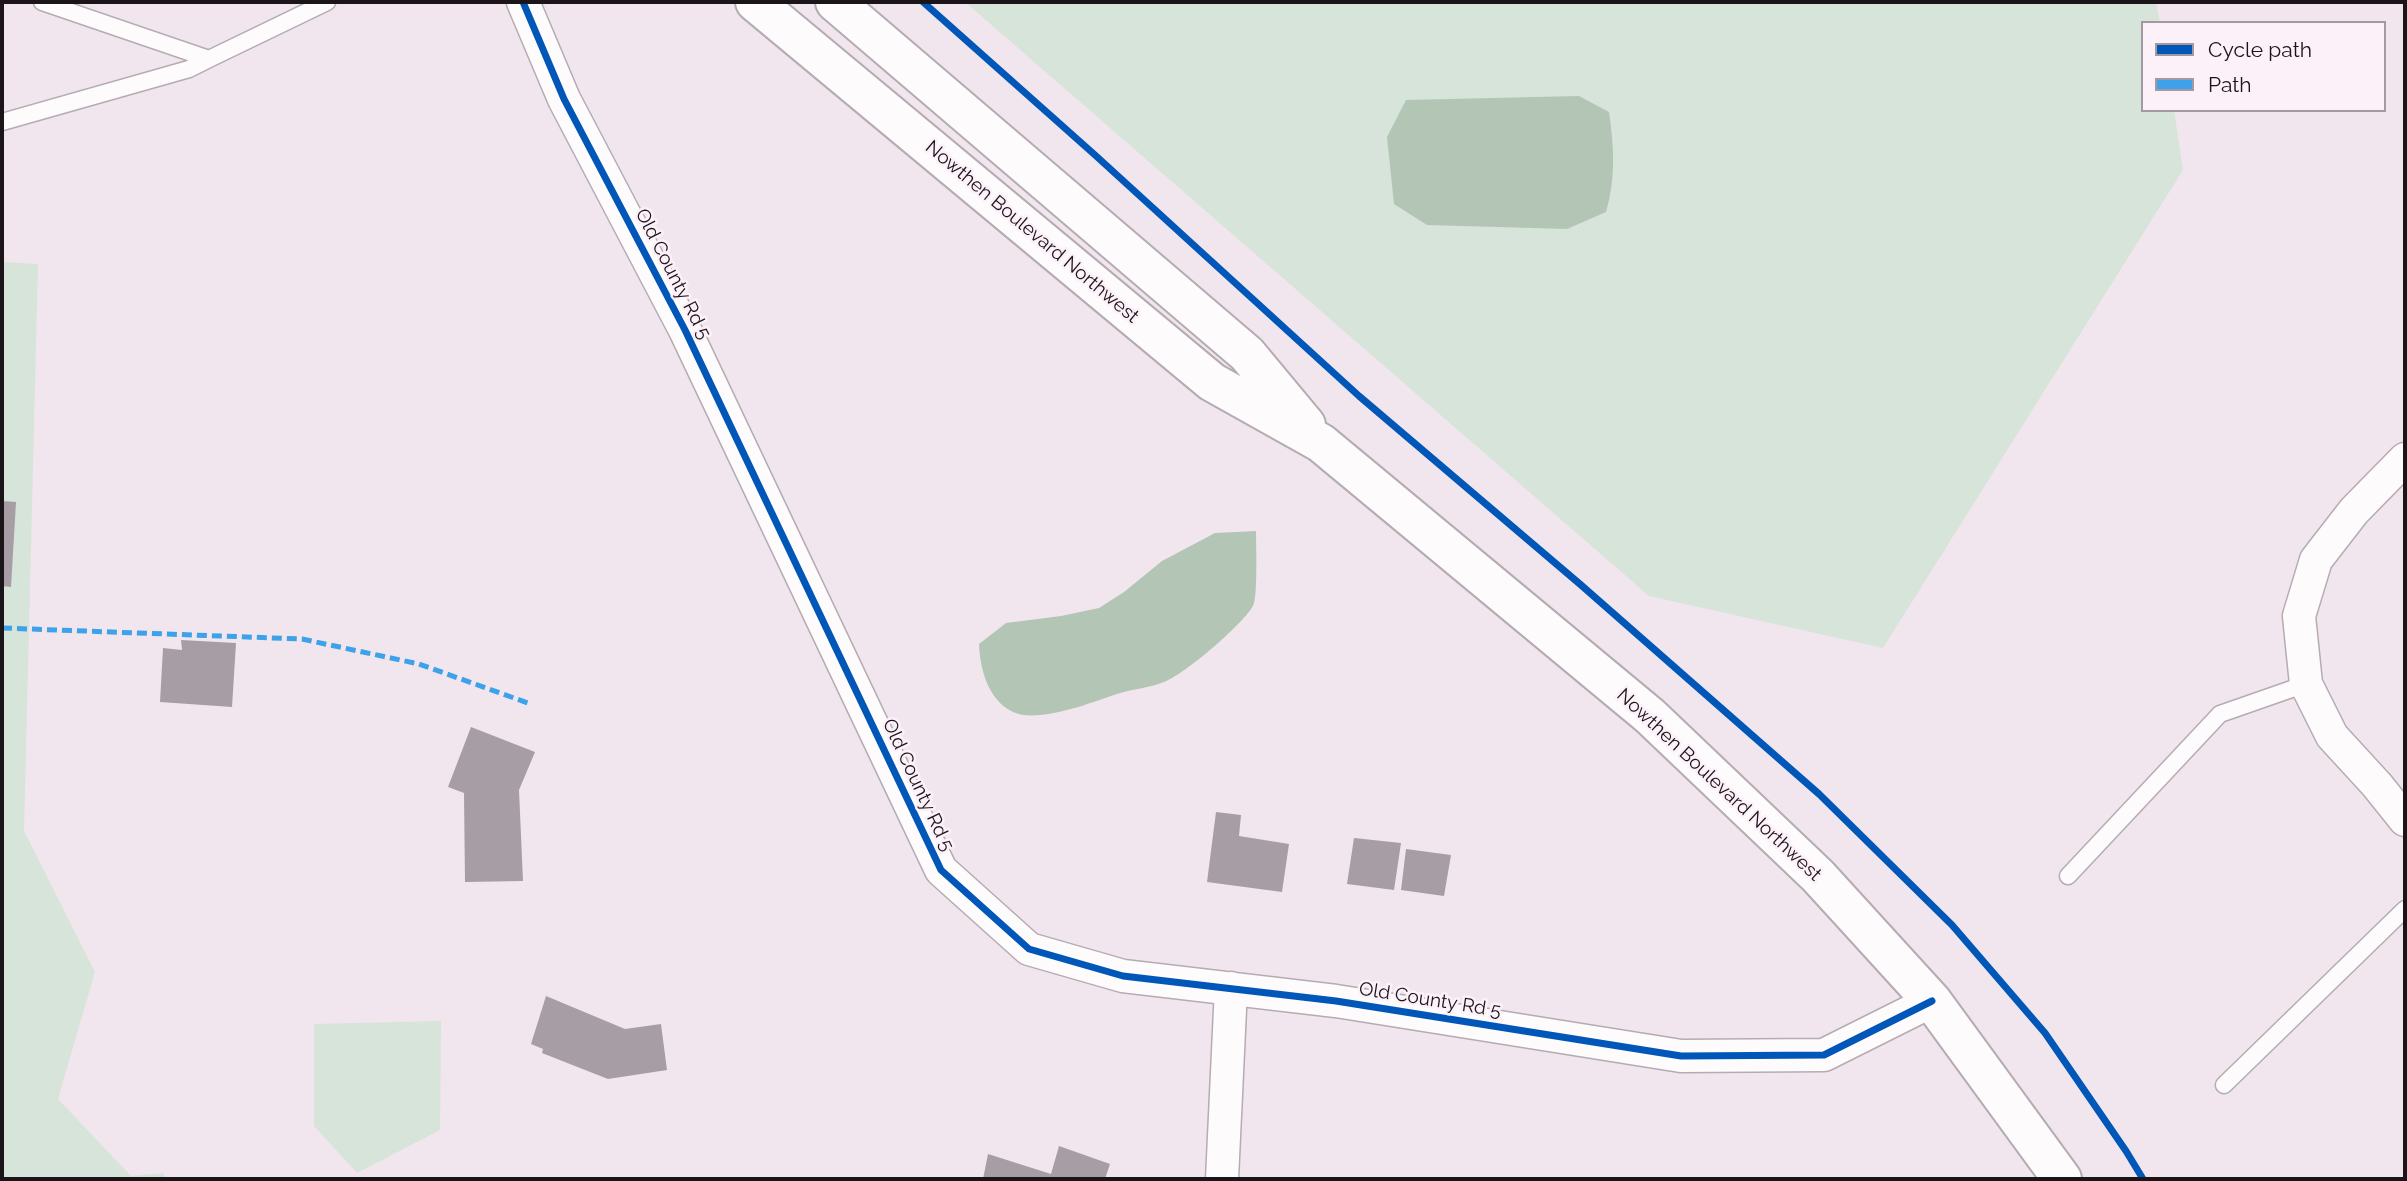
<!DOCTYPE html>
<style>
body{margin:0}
#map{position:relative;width:2407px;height:1181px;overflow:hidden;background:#f1e6ed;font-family:Raleway,sans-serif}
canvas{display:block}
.frame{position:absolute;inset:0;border:4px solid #1b1419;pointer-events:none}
.legend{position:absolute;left:2141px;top:21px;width:245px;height:91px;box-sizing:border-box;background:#fdf1f9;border:2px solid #a3999f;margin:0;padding:9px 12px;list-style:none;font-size:21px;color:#1b1419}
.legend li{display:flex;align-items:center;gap:14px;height:35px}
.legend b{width:35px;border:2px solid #a3999f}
</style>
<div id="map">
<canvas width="2407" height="1181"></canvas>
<div class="frame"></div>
<ul class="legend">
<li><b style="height:9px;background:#0057b8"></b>Cycle path</li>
<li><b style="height:9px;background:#3da2ea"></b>Path</li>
</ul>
</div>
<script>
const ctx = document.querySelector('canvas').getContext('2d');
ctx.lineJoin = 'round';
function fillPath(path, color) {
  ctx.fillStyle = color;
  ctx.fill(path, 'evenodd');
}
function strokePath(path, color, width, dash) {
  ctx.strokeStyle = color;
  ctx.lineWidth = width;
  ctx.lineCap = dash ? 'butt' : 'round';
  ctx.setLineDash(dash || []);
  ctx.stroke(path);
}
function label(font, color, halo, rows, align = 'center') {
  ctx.font = font + ' Raleway,sans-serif';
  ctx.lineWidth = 5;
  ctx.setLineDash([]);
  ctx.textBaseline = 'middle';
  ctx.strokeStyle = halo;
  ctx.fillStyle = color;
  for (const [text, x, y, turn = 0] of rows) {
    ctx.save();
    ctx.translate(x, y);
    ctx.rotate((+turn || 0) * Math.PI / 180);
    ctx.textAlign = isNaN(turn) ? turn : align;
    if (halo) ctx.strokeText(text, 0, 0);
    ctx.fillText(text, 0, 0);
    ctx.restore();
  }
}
fillPath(new Path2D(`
 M965,2H2156L2160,23H2143V110H2174L2183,170L1883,648L1649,596Z
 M2,262L38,264L24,831L95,972L58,1099L131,1176L163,1173L167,1179H2Z
 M441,1021L440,1130L357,1173L314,1126V1024Z`), '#d7e4d9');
fillPath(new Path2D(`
 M1579,96L1609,112C1614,146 1616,178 1606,212L1567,229L1427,225L1394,204L1387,137L1406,100Z
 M1256,531C1256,544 1258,598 1253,606C1242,625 1185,674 1164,682C1149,688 1133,689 1117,694C1093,702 1038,724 1013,712C988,700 980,669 979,644L1006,623L1061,616L1099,608L1124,592L1162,561L1215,533Z`), '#b3c6b6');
fillPath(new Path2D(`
 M2,501L16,502L11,587L2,586Z
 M181,640L236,643L232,707L160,702L163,648L182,650Z
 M471,727L535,752L519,790L523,881L465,882L464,793L448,787Z
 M1216,812L1241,815L1239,836L1289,844L1282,892L1207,882Z
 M1354,838L1401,843L1394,890L1347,884Z
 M1406,849L1451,855L1444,896L1401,890Z
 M546,996L625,1029L661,1024L667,1070L608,1079L542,1053L543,1049L531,1044Z
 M1059,1146L1110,1164L1105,1179H983L988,1154L1051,1174Z`), '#a69ea4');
const service = new Path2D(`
 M209,59L327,2
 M2,122L189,69L209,59L42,2
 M2068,876L2220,714L2306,684
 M2224,1085L2405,909`);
const minor = new Path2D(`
 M523,2L564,99L685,330L941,870L1029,949L1123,976L1336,1001L1681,1056L1824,1055L1932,1001
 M2405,459L2354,511L2316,560L2299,616L2306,684L2332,736L2377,785L2405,820
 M1222,1179L1231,988`);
const tertiary = new Path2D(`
 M755,2L1212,382L1321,443L1650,716L1818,876L1932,1001L2062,1179
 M835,2L1247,354L1306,425`);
strokePath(service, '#b4acb2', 19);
strokePath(minor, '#b4acb2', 35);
strokePath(tertiary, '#b4acb2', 42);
strokePath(service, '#fdfbfc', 16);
strokePath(minor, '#fdfbfc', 32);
strokePath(tertiary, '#fdfbfc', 38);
strokePath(new Path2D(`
 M2,628L302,639L419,664L528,703`), '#3da2ea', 5, [10, 5]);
strokePath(new Path2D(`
 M523,2L564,99L685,330L941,870L1029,949L1123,976L1336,1001L1681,1056L1824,1055L1932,1001
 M923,2L1095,155L1359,396L1581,585L1819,794L1952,925L2045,1033L2126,1151L2143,1179`), '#0057b8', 7);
label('19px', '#1b1419', '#fdf1f9', [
 ["Nowthen Boulevard Northwest",1032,232,40],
 ["Old County Rd 5",673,274,63],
 ["Old County Rd 5",918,785,65],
 ["Nowthen Boulevard Northwest",1719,785,43],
 ["Old County Rd 5",1430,1000,9]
]);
</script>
